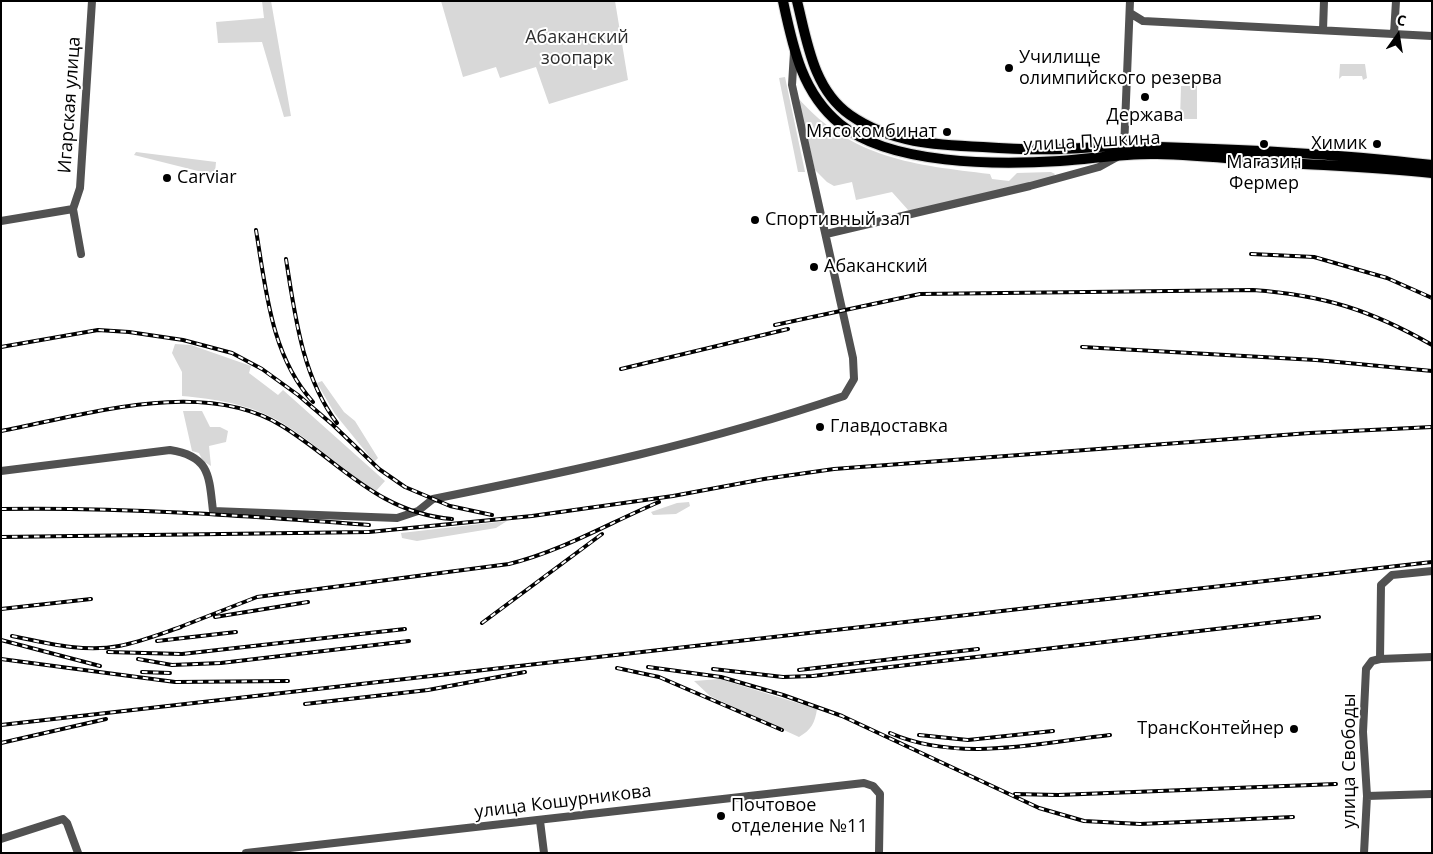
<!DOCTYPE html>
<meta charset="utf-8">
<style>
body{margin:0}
#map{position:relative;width:1433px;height:854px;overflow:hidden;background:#fff;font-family:"Open Sans",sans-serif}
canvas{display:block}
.frame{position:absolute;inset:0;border:2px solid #000;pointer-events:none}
.north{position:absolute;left:1373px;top:10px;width:50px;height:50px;-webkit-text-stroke:4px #fff;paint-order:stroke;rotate:13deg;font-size:14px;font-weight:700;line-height:20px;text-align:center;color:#000}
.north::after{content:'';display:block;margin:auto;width:18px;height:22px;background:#000;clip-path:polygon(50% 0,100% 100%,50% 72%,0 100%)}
</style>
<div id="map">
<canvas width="1433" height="854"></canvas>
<div class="frame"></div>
<div class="north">С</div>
</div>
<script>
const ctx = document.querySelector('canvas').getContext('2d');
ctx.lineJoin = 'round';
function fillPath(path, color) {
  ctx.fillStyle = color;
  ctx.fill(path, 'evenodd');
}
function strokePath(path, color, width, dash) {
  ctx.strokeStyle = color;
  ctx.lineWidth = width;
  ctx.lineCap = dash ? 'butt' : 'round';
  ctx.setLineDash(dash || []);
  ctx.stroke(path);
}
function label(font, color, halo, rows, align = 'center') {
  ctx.font = font + ' "Open Sans",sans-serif';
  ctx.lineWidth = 4;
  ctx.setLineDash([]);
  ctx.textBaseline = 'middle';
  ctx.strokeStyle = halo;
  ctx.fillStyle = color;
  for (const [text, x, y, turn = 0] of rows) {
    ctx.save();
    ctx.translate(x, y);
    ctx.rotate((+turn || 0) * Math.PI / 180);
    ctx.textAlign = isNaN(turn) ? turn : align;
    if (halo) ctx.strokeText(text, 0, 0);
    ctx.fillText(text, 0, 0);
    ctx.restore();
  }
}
fillPath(new Path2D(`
 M262,1H271L291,116L284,117L262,42L218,43L216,22L264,18Z
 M441,1H615L628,80L549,104L536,67L500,78L496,67L463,77Z
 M1340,64H1365L1367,78L1363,80L1362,76H1342L1339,79Z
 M785,77L805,172H798L779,78Z
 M1181,86H1197V119H1180Z
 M798,98C852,159 915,165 990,174L992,179L1009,181L1017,173L1051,172L1055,174L1053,177L909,211L892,192L856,200L852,182L834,186L827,182L815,170Z
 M136,152L216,162L215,173L202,172L134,155Z
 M175,344L191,345L251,366L249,373L278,395L283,390L385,481L376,491C342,470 313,441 279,421C249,404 215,399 182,396V372L172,353Z
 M322,381L344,412L355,421L378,458L374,462L335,414L317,383Z
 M183,411H202L210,427H220L228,431L226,442L209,446L211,466L203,461L199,453L192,451Z
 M689,502L690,506L676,514L653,515L651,512L677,503Z
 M507,521L496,528L417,541L402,538L401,533Z
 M720,679L817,709C815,723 811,730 799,737L710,696L694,681Z`), '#d8d8d8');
const major = new Path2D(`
 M783,1C793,48 802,93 840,124C890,165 997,165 1060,161C1092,159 1124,153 1157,154C1201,155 1245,160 1289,163C1337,166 1384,168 1432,173
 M797,1C807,41 813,89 850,115C890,143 936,145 983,147C1010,149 1036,150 1063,149C1085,148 1108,146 1130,146C1231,149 1332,153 1432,165`);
strokePath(major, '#dbdbdb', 12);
strokePath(new Path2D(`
 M1130,13L1143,21L1432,36
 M1323,30L1324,1
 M1394,34L1396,1
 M1124,149L1130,1
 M1,221L73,209
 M826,234L1030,186L1099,167L1117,157
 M81,254L73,209L80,188L92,1
 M1,471L170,450C210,456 209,476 213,511L397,518L418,511L433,499C573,471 709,442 844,396L854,379L853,358L792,85L794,52
 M1380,659L1381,585L1392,575L1432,571
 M1367,796L1432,794
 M540,821L544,853
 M1,839L63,819L67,823L78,853
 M246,853L864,783L873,786L880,794L879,853
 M1364,853L1367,796L1363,732L1366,669L1372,661L1380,659L1432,657`), '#515151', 8);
strokePath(major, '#000', 10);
const rail = new Path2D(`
 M256,230C266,290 271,356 313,402
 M1251,254L1314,257L1387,278L1432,298
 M286,259C295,315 302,377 337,423
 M775,325L920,294L1253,290C1323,295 1371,310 1432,345
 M1,347L98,330L129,332L183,340L232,353L262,369L298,395L333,425L379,469L405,487L450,506L492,515
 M1082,347L1316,360L1432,371
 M621,369L788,329
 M1,431C86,415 203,377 282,426C339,461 378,513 452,519
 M1,509C124,507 246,516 369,525
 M1,537L369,532L532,516L673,496L764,479L834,469L1310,433L1432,427
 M1,609L91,599
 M215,617L308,602
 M482,623L602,534
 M175,629L257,597L509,564C562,551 609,523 659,502
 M12,636C46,643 84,653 119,646C140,642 160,634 181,627
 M1,640L100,666
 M157,641L236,632
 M108,652L182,654L405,629
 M1,659L175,682L288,681
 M138,659L172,665L221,663L409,641
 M648,667L721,677L783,695L842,716L1039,808L1084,821L1140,824L1293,817
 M617,668L659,677L782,730
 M713,669L783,677L813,676L1319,617
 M799,670L978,649
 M142,672L170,673
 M305,704L428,690L525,672
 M1,725L1432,562
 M890,733C959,763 1038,743 1110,735
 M919,735L968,740L1053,731
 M1,743L106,719
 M1015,794L1058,795L1336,784`);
strokePath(rail, '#000', 4);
strokePath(rail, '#fff', 2, [5.5]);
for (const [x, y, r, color] of [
 [1009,68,5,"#000"],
 [1145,97,5,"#000"],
 [947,132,5,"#000"],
 [1264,144,5,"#000"],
 [1377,144,5,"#000"],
 [167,178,5,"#000"],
 [755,220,5,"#000"],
 [814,267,5,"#000"],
 [820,427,5,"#000"],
 [1294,729,5,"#000"],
 [721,816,5,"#000"]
]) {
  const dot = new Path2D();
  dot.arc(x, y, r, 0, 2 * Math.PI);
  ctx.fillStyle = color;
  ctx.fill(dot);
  strokePath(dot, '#fff', 2);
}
label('18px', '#2f2f2f', '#fff', [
 ["Абаканский",577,38],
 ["зоопарк",577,59]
]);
label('18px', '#000', '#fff', [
 ["Училище",1019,58],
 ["олимпийского резерва",1019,79],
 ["Держава",1145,116,"center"],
 ["Мясокомбинат",937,132,"right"],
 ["Химик",1367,144,"right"],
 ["Магазин",1264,163,"center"],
 ["Фермер",1264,184,"center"],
 ["Carviar",177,178],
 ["Спортивный зал",765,220],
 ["Абаканский",824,267],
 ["Главдоставка",830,427],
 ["ТрансКонтейнер",1284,729,"right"],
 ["Почтовое",731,806],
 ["отделение №11",731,827]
], 'left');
label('18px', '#000', '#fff', [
 ["Игарская улица",70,105,-86],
 ["улица Пушкина",1092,142,-3],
 ["улица Свободы",1350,761,-90],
 ["улица Кошурникова",563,802,-7]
]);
</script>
